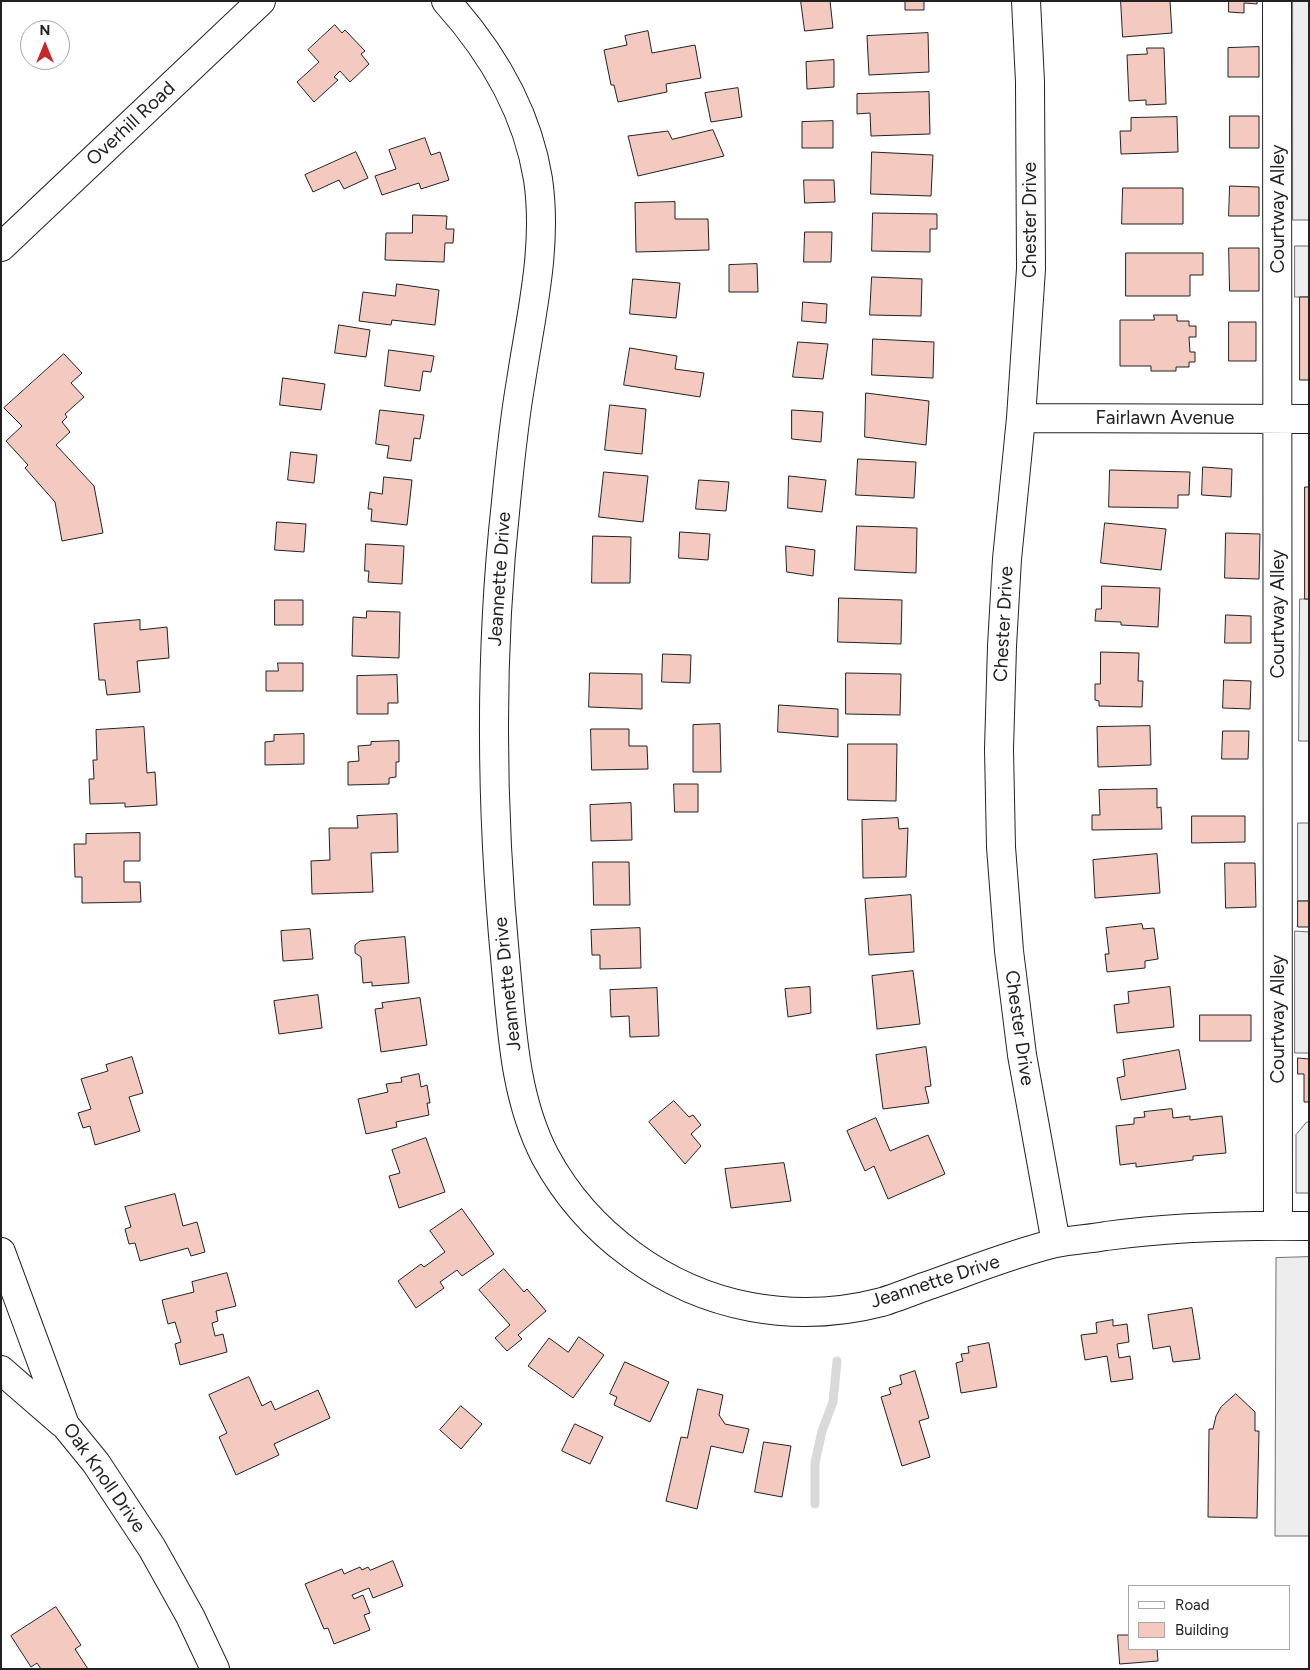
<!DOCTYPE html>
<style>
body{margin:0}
#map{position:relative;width:1310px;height:1670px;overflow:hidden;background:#fff;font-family:Figtree,sans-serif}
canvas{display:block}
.frame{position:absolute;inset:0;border:2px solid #222;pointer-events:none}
.legend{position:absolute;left:1128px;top:1585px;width:162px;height:65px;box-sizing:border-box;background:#fff;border:1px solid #a7a7a7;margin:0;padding:6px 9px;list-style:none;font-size:15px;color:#222}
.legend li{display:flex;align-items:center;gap:10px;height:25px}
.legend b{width:25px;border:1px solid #a7a7a7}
.north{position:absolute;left:20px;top:20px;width:50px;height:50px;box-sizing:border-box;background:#fff;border:1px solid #a7a7a7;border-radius:50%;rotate:0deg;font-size:14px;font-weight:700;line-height:20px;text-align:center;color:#222}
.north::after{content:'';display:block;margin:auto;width:18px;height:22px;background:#c62828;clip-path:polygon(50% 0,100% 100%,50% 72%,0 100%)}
</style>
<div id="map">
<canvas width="1310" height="1670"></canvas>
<div class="frame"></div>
<ul class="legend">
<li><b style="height:6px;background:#fff"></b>Road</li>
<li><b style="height:14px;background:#f3c9c0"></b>Building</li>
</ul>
<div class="north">N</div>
</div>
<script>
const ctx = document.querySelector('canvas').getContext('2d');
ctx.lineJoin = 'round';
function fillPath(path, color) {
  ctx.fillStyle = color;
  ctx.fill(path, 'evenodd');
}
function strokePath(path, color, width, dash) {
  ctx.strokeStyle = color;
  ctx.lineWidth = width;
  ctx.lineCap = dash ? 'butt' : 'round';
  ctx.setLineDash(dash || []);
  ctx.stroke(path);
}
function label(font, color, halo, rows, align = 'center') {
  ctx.font = font + ' Figtree,sans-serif';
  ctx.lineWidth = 4;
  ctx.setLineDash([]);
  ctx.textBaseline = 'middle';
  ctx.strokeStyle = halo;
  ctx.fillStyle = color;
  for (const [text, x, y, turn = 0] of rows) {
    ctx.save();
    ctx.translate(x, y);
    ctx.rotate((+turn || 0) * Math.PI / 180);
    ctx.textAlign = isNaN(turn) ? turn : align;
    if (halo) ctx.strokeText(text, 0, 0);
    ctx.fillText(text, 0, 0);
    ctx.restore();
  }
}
const green = new Path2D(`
 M1295,246H1309V297H1295Z
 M1307,1122H1309V1193H1296V1135Z`);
fillPath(green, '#eee');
strokePath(green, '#6f6f6f', 1);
const parking = new Path2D(`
 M1293,1H1309V220H1293Z
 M1300,599H1309V741H1299Z
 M1298,823H1309V901H1298Z
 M1295,931L1309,932V1053H1295Z
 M1309,1257V1536H1275L1276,1258Z`);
fillPath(parking, '#ededed');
strokePath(parking, '#6f6f6f', 1);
strokePath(new Path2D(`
 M815,1504V1463L822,1431L833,1402L837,1361`), '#d9d9d9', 9);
const building = new Path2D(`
 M801,1H830L833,28L805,31Z
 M878,1H924V10H905V2Z
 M1121,1H1170L1172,33L1123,37Z
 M1229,1H1257V4L1244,3V13L1229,12Z
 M335,25L342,33L345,30L365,51L361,54L369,64L350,82L340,71L334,77L338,80L314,102L297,82L319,62L308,50Z
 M648,31L652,53L695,45L701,78L666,84L667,92L618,102L614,85H611L604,50L627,45L625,36Z
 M928,33L929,72L869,75L867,36Z
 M1259,47V77H1228V48Z
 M1147,48H1164L1166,104L1146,105V100L1129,101L1127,55L1147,54Z
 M834,60V87L807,89L806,62Z
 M738,88L742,117L711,122L705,93Z
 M929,92L930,134L871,136L870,113L857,114V94Z
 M1230,116H1259V148H1230Z
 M1177,117L1178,152L1121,154L1120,131H1131V118Z
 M833,121V148H802V122Z
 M713,130L724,156L638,176L628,136L668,131L672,139Z
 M425,138L431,155L440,152L449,180L421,189L419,183L382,195L375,176L396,169L389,150Z
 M356,152L368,178L344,189L339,180L313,192L305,175Z
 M872,152L933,155L931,196L871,194Z
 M804,180H834L835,202L805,203Z
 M1230,186L1259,187V216H1229Z
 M1123,188H1183V224H1122Z
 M675,202V219H708L709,250L636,252L635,203Z
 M873,213L937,214V229H930V252L872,251Z
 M413,215L447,216L446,229H454L453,243H445L444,262L385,260L386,233H412Z
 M805,232H832L831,262H804Z
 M1229,248H1259V291H1230Z
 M1126,253H1203V275H1190V296H1126Z
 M757,264L758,292H729V265Z
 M872,277L922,279L921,316L870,315Z
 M633,279L680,283L676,318L630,314Z
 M397,284L439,290L435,325L392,320L391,325L359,321L363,292L395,296Z
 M1300,297H1309V380H1300Z
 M803,302L827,304L826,323L802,321Z
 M1154,315H1177V321H1189V326H1196V337H1189L1190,352H1195V362H1189V367H1176V371H1151V366H1120V320H1154Z
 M1229,322H1256V361H1229Z
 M339,325L370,330L366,357L335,353Z
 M873,339L934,342L933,378L872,375Z
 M798,342L828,344L823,379L793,377Z
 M630,348L677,356L675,369L704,373L700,397L624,385Z
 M389,350L434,356L431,372L423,371L420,391L385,386Z
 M64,354L82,373L71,383L84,397L65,414L67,417L62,422L70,432L56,445L94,486L103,533L62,541L55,502L25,468L28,465L6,441L22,426L4,408Z
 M283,378L325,384L321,410L280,405Z
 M866,393L929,401L926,445L865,437Z
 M610,405L646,409L642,454L605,450Z
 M380,410L424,415L420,439L414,438L411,461L387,458L389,446L376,444Z
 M792,410L823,412L821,442L792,439Z
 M291,452L317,455L314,483L288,480Z
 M858,459L916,462L914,498L856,495Z
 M1203,467L1232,469L1231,497L1202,495Z
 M1110,470L1190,472L1189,495H1178V508L1109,507Z
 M604,472L648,476L643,522L599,517Z
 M789,476L826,480L822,512L788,508Z
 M384,477L412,480L407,525L371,521L372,509H368L370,492L382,494Z
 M699,480L729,482L726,511L696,509Z
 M1305,487H1309V599H1305Z
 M277,522L306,524L304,552L275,550Z
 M1105,523L1166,529L1161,570L1101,563Z
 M857,526L917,528L916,573L855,570Z
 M680,532L710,534L708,560L679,558Z
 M1226,533L1260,534L1259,579L1225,578Z
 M593,536L631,537L630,583H592Z
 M366,544L404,546L402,584L368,582L369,571H365Z
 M786,546L815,550L813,576L787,572Z
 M1102,586L1160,588L1158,627L1121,625V622L1095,621L1096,609H1101Z
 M839,598L902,600L901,644L838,642Z
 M275,600H303V625H275Z
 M367,611L400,612L399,658L352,656L353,617L366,618Z
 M1226,615L1251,616V643H1225Z
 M140,620V630L167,627L169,658L137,661L140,692L107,695L105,680H99L94,624Z
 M1101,652L1139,653L1138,681H1143L1142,707L1099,706V701L1095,700V684H1100Z
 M663,654L691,655L690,683L662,682Z
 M278,663H303V691H266V671H278Z
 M590,673L642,674V709L589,707Z
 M846,673L901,674L900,715L846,714Z
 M397,675L398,703H388V714H357V676Z
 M1224,680L1251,681L1250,709L1223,708Z
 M779,705L838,709V737L778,732Z
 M720,724L721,772H693V725Z
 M1150,726L1151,765L1098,767L1097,727Z
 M144,727L147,773L155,772L157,805L125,807V803L90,804L89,779H94L93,760H97L96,730Z
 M591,729H629V746H647L648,769L592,770Z
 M1223,731H1249L1248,759H1222Z
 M304,734V764L265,765V742L274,741V735Z
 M399,741V762H396V777L389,778V784L348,785V762L359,761L358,746L371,745V742Z
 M848,744H897L896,801L848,800Z
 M674,784H698V812H675Z
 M1157,789V808L1161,807L1162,829L1092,830V815H1100L1099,790Z
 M631,803L632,840L591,841L590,805Z
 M397,814L398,852L371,853L373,892L312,894L311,861L330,860L329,828H358L357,816Z
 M1192,816H1245V842L1192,843Z
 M898,818L899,829L908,828L906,877L863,878L862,820Z
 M140,833V861H124V882H140L141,902L82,903V877H75L74,844H86V834Z
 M1157,854L1160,893L1095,898L1093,860Z
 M593,862H629L630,905H594Z
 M1225,863H1255L1256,907L1226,908Z
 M911,895L914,952L869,955L865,899Z
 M1298,901H1309V927H1298Z
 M1142,924L1143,929L1154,928L1158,959L1145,961V968L1107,972L1105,954H1109L1106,928Z
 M640,928L641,968L600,969V955H592L591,930Z
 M310,929L313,959L283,961L281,931Z
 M405,937L409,983L372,986V982L363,983L361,957L355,953V945L360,941Z
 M913,971L920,1024L877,1029L872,976Z
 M810,987L811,1013L788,1017L785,989Z
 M1170,987L1174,1027L1117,1033L1114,1005L1129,1003L1128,992Z
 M657,988L659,1036L630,1037L629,1016L611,1017L610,990Z
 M318,995L322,1028L279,1034L274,1001Z
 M420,998L427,1045L381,1052L375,1009L383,1008L382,1003Z
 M1200,1015H1251V1041H1200Z
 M926,1047L931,1086L925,1087L929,1103L883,1109L876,1055Z
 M1179,1050L1186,1089L1121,1100L1117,1078L1125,1076L1123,1060Z
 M132,1057L143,1093L129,1097L140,1131L95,1145L90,1126L83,1128L78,1113L91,1109L81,1079L108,1071L106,1065Z
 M1298,1058L1309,1059V1102H1304V1074H1298Z
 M419,1074L421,1087L427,1085L430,1103H427L429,1115L396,1122L397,1127L366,1134L358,1099L388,1092L386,1084L402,1082L401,1078Z
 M674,1101L689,1117L693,1115L701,1125L691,1134L701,1146L685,1164L649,1122Z
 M1172,1109L1173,1118L1190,1116V1120L1222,1116L1226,1153L1193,1156V1160L1136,1167V1163L1120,1165L1116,1126L1134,1124V1118L1145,1117L1144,1112Z
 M876,1118L890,1151L928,1135L945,1174L888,1199L874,1166L865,1171L847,1131Z
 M426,1138L445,1192L399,1208L389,1176L400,1173L392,1150Z
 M784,1163L791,1201L731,1208L725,1169Z
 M175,1194L183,1226L197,1222L205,1252L191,1256L188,1248L140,1261L135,1243L129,1244L125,1229L131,1227L125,1207Z
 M462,1209L494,1254L462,1276L457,1270L440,1282L444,1288L416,1308L398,1281L421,1264L424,1267L445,1252L430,1231Z
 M504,1269L524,1292L527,1289L546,1311L518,1335L522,1339L507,1351L495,1338L510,1325L479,1290Z
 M227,1273L236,1306L216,1311L218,1321L212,1323L215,1336L223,1334L227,1352L180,1365L175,1344L181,1342L175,1322L168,1324L162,1300L194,1292L192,1282Z
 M1192,1308L1200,1359L1173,1362L1170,1346L1153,1349L1148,1315Z
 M1113,1320V1326L1127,1324L1129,1342L1117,1344L1119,1358L1130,1356L1133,1379L1111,1382L1107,1356L1085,1360L1081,1335L1097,1333L1096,1323Z
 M579,1337L604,1355L573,1398L528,1366L549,1338L568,1352Z
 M989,1343L997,1387L961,1393L956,1363L963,1361L961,1354L969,1353L968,1347Z
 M625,1362L669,1382L650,1422L614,1405L617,1397L610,1394Z
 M915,1371L929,1418L919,1421L930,1457L902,1466L881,1397L891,1394L889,1388L902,1384L900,1376Z
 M249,1377L262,1406L271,1401L275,1410L318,1390L330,1418L274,1444L279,1455L236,1475L219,1437L227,1433L209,1395Z
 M698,1389L723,1395L719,1415L725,1424L749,1429L743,1453L711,1446L697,1509L666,1501L681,1437L687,1438Z
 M1236,1394L1255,1412V1431H1259L1257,1518L1208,1517L1209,1429H1213L1216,1416L1221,1407Z
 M461,1406L482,1424L461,1449L440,1430Z
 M575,1424L603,1437L590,1464L562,1451Z
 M764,1442L791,1446L782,1497L755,1492Z
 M393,1561L403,1586L373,1598L369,1588L352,1595L354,1599L363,1595L370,1613L364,1615L370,1630L334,1644L328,1628L324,1629L305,1584L342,1569L344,1574L360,1567L362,1570L368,1567L370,1570Z
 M56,1607L81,1645L75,1649L88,1669H41L37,1663L31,1667L11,1636Z
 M1118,1635H1129V1649H1157L1158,1661L1120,1664Z`);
fillPath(building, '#f3c9c0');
strokePath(building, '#222', 1);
const minor = new Path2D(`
 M446,1C492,52 527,111 538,179C548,247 531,314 521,381C514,421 510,461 506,502C489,656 491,814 506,968C512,1032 515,1098 545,1156C587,1234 665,1291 751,1307C794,1315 840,1313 882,1302C895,1298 908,1293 921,1288C965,1273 1010,1254 1056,1243C1072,1240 1089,1239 1106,1236C1173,1227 1241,1225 1309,1226
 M1026,1L1030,82L1031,269L1021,418L1007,559L1002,646L999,749L1001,847L1009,951L1022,1055L1056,1243
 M1277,1L1278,1226
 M1,247L261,1
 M1021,418L1309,419
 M1,1252L65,1425L96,1463L152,1548L190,1616L215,1669
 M1,1370L62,1423`);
strokePath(minor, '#222', 30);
strokePath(minor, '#fff', 28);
label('19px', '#222', '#fff', [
 ["Overhill Road",131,124,-43],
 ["Courtway Alley",1278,209,-90],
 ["Chester Drive",1030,220,-90],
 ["Fairlawn Avenue",1165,418],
 ["Jeannette Drive",500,579,-86],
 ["Courtway Alley",1278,614,-90],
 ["Chester Drive",1004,624,-87],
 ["Jeannette Drive",508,984,-96],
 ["Courtway Alley",1278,1019,-90],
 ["Chester Drive",1019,1028,82],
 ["Jeannette Drive",935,1282,-18],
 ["Oak Knoll Drive",104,1478,55]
]);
</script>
